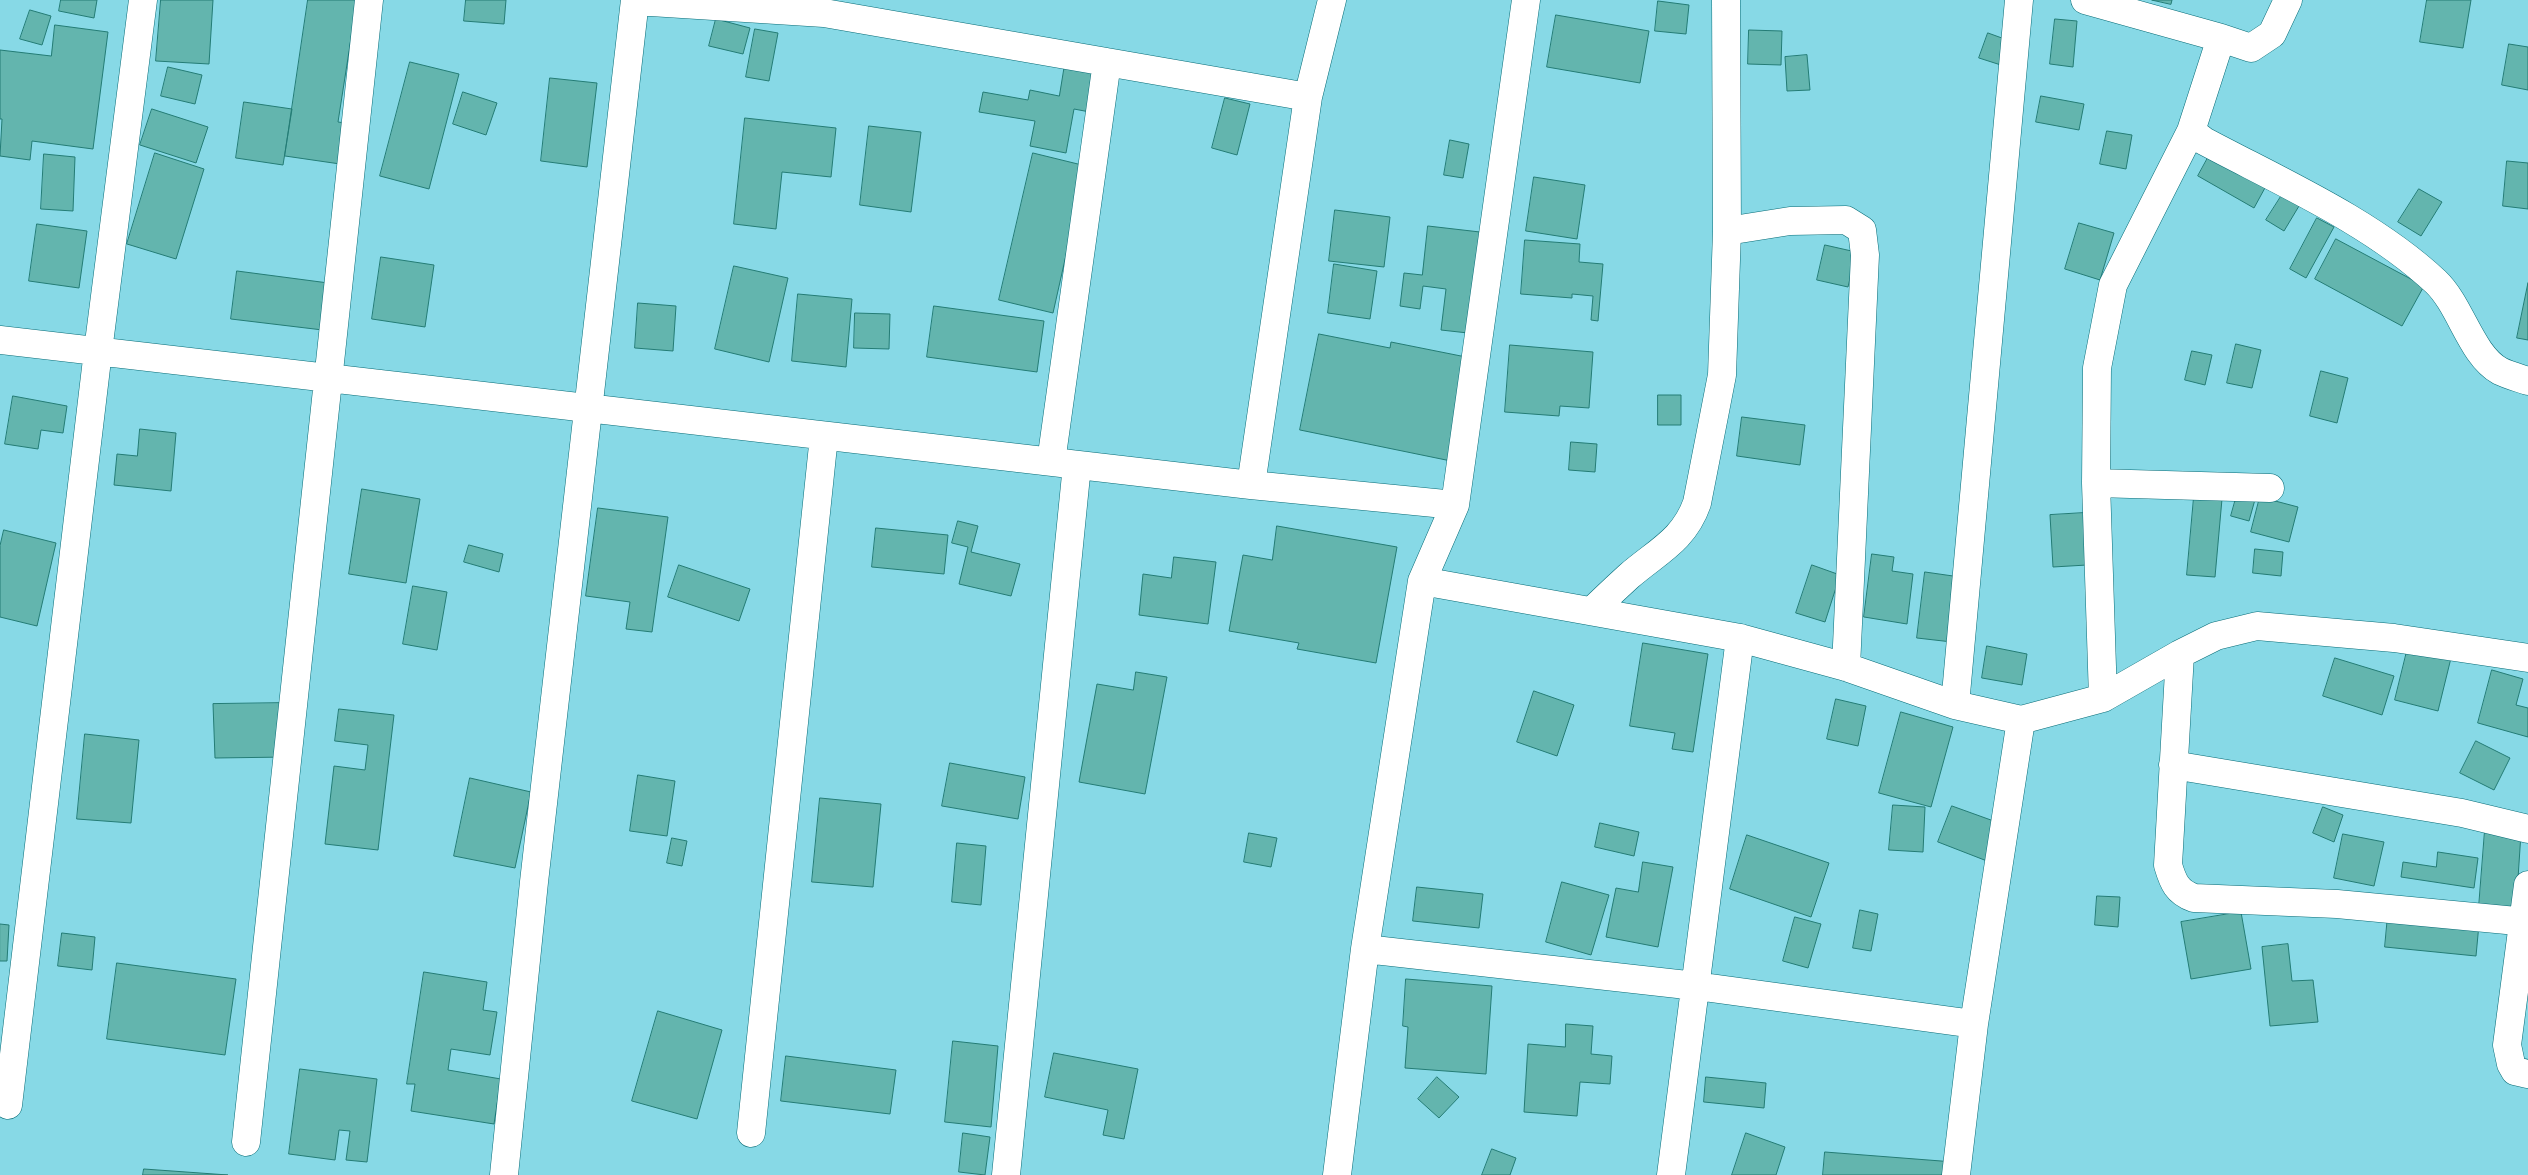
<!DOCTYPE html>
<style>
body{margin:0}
canvas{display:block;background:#87d9e6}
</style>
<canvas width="2528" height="1175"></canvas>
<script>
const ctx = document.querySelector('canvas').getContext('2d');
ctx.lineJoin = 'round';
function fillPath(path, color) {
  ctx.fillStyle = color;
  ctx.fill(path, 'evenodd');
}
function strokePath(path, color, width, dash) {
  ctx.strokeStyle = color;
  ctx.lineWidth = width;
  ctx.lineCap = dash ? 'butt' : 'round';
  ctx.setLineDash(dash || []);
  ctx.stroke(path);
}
const building = new Path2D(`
 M61,0H97L94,18L59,11Z
 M161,0H213L209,64L156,61Z
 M308,0H357L338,122L353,124L347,165L285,156Z
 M466,0H506L504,24L464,21Z
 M2152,0H2172L2171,4Z
 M2427,0H2471L2463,48L2420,42Z
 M1658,1L1689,5L1686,34L1655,31Z
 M30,10L51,16L42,45L20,39Z
 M1556,15L1649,31L1640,83L1547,67Z
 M716,19L750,28L743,54L709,46Z
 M2055,19L2077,21L2073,67L2050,64Z
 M55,25L108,32L93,149L32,141L30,160L0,156L2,119H0V50L51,56Z
 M755,29L778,33L769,81L746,77Z
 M1749,30L1782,31L1781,65L1748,64Z
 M1988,33L2013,42L2004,66L1979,58Z
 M2509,44L2528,47V90L2502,85Z
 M1807,55L1810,90L1787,91L1785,57Z
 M410,62L459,74L429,189L380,176Z
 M1065,64L1102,71L1095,113L1074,109L1066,153L1030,146L1035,121L979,112L983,92L1028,100L1030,90L1059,96Z
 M168,67L202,75L195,104L161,96Z
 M550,78L597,83L587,167L541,161Z
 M463,92L497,103L486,135L453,124Z
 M2041,96L2084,104L2079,130L2036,122Z
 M1225,98L1250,104L1237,155L1212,148Z
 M244,102L292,109L283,165L236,158Z
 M152,109L208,127L196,163L140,145Z
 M745,118L836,128L831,177L782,172L776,229L734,224Z
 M869,126L921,132L911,212L860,205Z
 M2107,131L2132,135L2126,169L2100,164Z
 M1450,140L1469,144L1463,178L1444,175Z
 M155,153L204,169L176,259L127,244Z
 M1033,153L1086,166L1053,313L999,300Z
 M44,154L75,157L73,211L41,209Z
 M2210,154L2266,186L2254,208L2198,176Z
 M2507,161L2528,163V209L2503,206Z
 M1534,177L1585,185L1577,239L1526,231Z
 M2419,189L2442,202L2421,236L2398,222Z
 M2282,195L2299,206L2284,231L2266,220Z
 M1335,210L1390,217L1384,267L1329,261Z
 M2317,218L2334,227L2306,278L2290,269Z
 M2079,223L2114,233L2100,280L2065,269Z
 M37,224L87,231L79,288L29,281Z
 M1428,226L1480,232L1468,333L1441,330L1446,289L1423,286L1420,309L1400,306L1404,273L1422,275Z
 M2336,239L2424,286L2402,326L2315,279Z
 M1525,240L1580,244L1579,262L1603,264L1598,321L1591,320L1593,296L1572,294V298L1521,294Z
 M1825,245L1856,252L1848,287L1817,280Z
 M381,257L434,265L425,327L372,319Z
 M1334,264L1377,271L1370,319L1328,313Z
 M734,266L788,278L769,362L715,349Z
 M237,271L336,284L331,331L231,319Z
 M2528,283V340L2517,338Z
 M798,294L852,299L846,367L792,361Z
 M638,303L676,306L673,351L635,348Z
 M934,306L1044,321L1037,372L927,357Z
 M855,313L890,314L889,349L854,348Z
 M1319,334L1390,348L1391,342L1471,358L1451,461L1300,430Z
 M2236,344L2261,350L2252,388L2227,383Z
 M1510,345L1593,352L1589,408L1560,406L1559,416L1505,412Z
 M2192,351L2212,355L2205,385L2185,380Z
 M2321,371L2348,378L2337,423L2310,416Z
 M1658,395H1681V425H1658Z
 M13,396L67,406L63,433L41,430L38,449L5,444Z
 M1742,417L1805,425L1800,465L1737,456Z
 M140,429L176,433L171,491L114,485L117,454L137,456Z
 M1571,442L1597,444L1595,472L1569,470Z
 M362,489L420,499L406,583L349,574Z
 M2238,491L2256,496L2249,521L2231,516Z
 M2194,497L2222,499L2215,577L2187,575Z
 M2260,497L2298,507L2289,542L2251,532Z
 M598,508L668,517L652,632L626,629L630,602L586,596Z
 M2084,513L2087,565L2053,567L2050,515Z
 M958,521L978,526L971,552L1020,564L1011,596L959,584L968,547L952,543Z
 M1277,526L1397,547L1376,663L1297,649L1299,643L1229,631L1243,555L1272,560Z
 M876,528L948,535L944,574L872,567Z
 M4,530L56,543L37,626L0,617V546Z
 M469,545L503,554L499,572L464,562Z
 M2255,549L2283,552L2281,576L2253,573Z
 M1872,554L1894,557L1892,571L1913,574L1907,624L1864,617Z
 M1174,557L1216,562L1208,624L1139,615L1143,574L1171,578Z
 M679,565L750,589L739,621L668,597Z
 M1812,565L1840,575L1825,622L1796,613Z
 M1925,572L1960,577L1952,642L1917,638Z
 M413,586L447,592L437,650L403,644Z
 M1643,643L1708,654L1693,752L1672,749L1675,733L1630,726Z
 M1987,646L2027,654L2022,685L1982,678Z
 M2408,647L2451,658L2438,711L2395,700Z
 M2335,658L2394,676L2382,715L2323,696Z
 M2492,670L2523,679L2516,705L2528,708V737L2478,723Z
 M1136,672L1167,677L1145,794L1079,782L1097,684L1133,690Z
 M1534,691L1574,705L1557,756L1517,742Z
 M1836,699L1866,706L1858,746L1827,739Z
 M286,703L288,757L215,758L213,704Z
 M339,709L394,715L378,850L325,844L334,766L365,770L368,745L335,741Z
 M1901,712L1953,727L1931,807L1879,793Z
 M85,734L139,740L131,823L77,819Z
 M2476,741L2510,758L2494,790L2460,773Z
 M950,763L1025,777L1018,819L942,806Z
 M638,775L675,781L667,836L630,831Z
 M470,778L531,792L515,868L454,856Z
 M820,798L881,804L873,887L812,882Z
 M1893,805L1925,807L1923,852L1889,850Z
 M1952,806L2002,824L1987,861L1938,842Z
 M2323,807L2343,815L2334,842L2313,833Z
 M1600,823L1639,832L1634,856L1595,847Z
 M2485,830L2521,833L2516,909L2479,907Z
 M1249,833L1277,838L1271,867L1244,862Z
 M2343,834L2384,842L2374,886L2334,878Z
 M1747,835L1829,863L1811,917L1730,889Z
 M672,838L687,841L682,866L667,863Z
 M957,843L986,846L981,905L952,902Z
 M2438,852L2478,858L2474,888L2401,877L2403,862L2436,867Z
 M1643,862L1673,867L1658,947L1606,937L1616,888L1638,892Z
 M1562,882L1609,895L1591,955L1546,942Z
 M1417,887L1483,894L1479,928L1413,921Z
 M2097,896L2120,897L2118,927L2095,925Z
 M1860,910L1878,914L1871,951L1853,948Z
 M2241,912L2251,969L2191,979L2181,922Z
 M2388,915L2479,924L2476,956L2385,947Z
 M1795,917L1821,924L1808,968L1783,961Z
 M0,924L9,925L7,961H0Z
 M62,933L95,937L92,970L58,966Z
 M2288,944L2292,981L2313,980L2318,1022L2270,1026L2262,947Z
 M117,963L236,979L225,1055L107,1039Z
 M424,972L487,982L483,1010L497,1012L490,1055L451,1049L448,1070L501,1079L494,1124L411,1111L415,1084H407Z
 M1406,979L1492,986L1486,1074L1405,1068L1408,1027L1403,1026Z
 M658,1011L722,1030L697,1119L632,1101Z
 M1566,1024L1593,1026L1591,1054L1612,1056L1610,1084L1580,1082L1577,1116L1524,1112L1528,1044L1565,1047Z
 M953,1041L998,1046L991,1127L945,1122Z
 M1054,1053L1138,1069L1124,1139L1103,1135L1108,1110L1045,1097Z
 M786,1056L896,1070L890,1114L781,1101Z
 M300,1069L377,1079L367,1162L346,1160L350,1131L339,1130L335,1160L289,1154Z
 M1437,1077L1459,1097L1439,1118L1418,1099Z
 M1706,1077L1766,1083L1764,1108L1704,1102Z
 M963,1133L990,1137L985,1175L959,1172Z
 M1746,1133L1785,1147L1776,1175H1732Z
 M1492,1149L1516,1158L1510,1175H1482Z
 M1825,1152L1954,1162L1953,1175H1823Z
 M144,1169L228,1175H143Z`);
fillPath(building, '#63b5ae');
strokePath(building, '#247c75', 1);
const street = new Path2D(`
 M2085,0L2221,38
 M635,1L824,13L1308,97
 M2191,131L2204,141C2281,182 2372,222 2436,282C2461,306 2471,355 2500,371C2508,375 2519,378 2528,381
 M1727,231L1790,221L1846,220L1862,230L1865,255L1846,667
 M0,340L1251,485L1455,505
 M1051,462L1107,62
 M2096,483L2270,488
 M1251,485L1308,97L1332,0
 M1422,581L1740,638L1846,667L1955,705L2021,720L2103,698L2180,654L2216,636L2257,626L2394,638L2528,658
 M1592,611C1604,599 1617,587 1629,576C1658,551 1684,540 1697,503L1722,375L1727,231L1726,0
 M2180,654L2168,865C2173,882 2177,892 2194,898L2337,904L2528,922
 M2103,698L2096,483L2097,368L2113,285L2191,131L2221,38L2251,48L2272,34L2288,0
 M1955,705L2019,0
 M2173,765L2462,813L2528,829
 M2528,885L2507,1045L2511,1064L2515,1071L2528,1074
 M1365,949L1696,986L1974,1024
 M8,1105L98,351L143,0
 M751,1133L824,436
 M246,1142L369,0
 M504,1175L534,882L635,0
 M1006,1175L1077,465
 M1337,1175L1365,949L1422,581L1455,505L1526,0
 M1671,1175L1740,638
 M1956,1175L1974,1024L2021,720`);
strokePath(street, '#076c77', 29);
strokePath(street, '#fff', 28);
</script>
